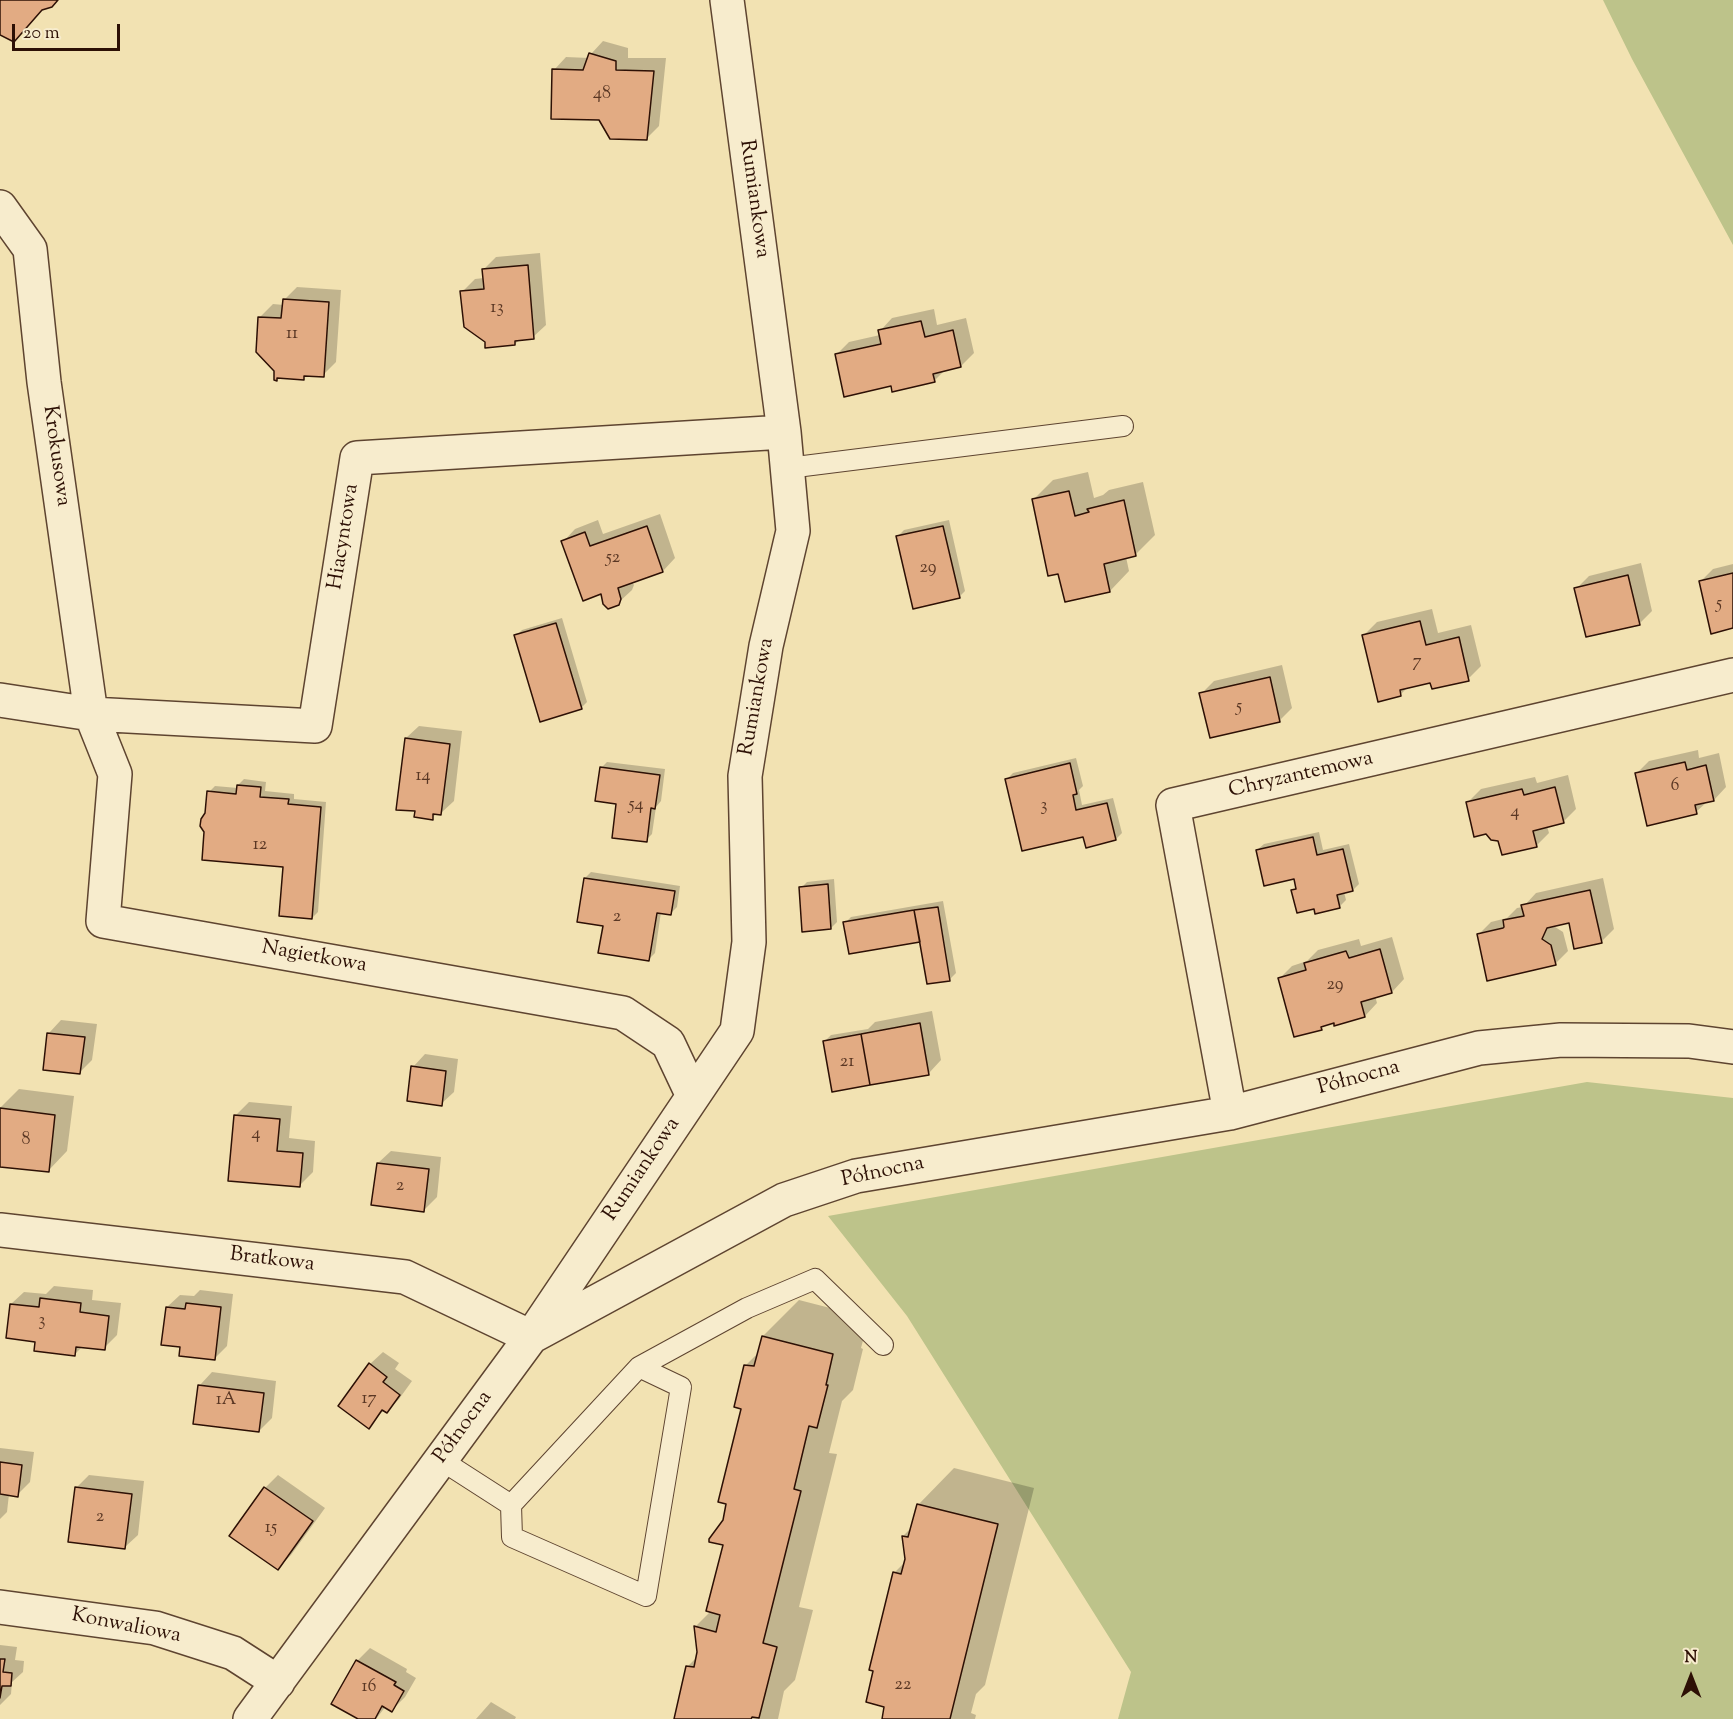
<!DOCTYPE html>
<meta charset="utf-8">
<style>
body{margin:0}
#map{position:relative;width:1733px;height:1719px;overflow:hidden;background:#f2e2b2;font-family:"Sorts Mill Goudy",serif}
canvas{display:block}
.north{position:absolute;left:1661px;top:1647px;width:60px;height:60px;-webkit-text-stroke:4px #f7eccd;paint-order:stroke;rotate:0deg;font-size:16px;font-weight:700;line-height:24px;text-align:center;color:#2d1005}
.north::after{content:'';display:block;margin:auto;width:21px;height:27px;background:#2d1005;clip-path:polygon(50% 0,100% 100%,50% 72%,0 100%)}
.scale{position:absolute;left:12px;top:24px;width:108px;height:27px;box-sizing:border-box;border:3px solid #2d1005;border-top:0;padding-left:8px;font-size:18px;line-height:21px;white-space:nowrap;color:#2d1005;-webkit-text-stroke:4px #f7eccd;paint-order:stroke}
</style>
<div id="map">
<canvas width="1733" height="1719"></canvas>
<div class="north">N</div>
<div class="scale">20 m</div>
</div>
<script>
const ctx = document.querySelector('canvas').getContext('2d');
ctx.lineJoin = 'round';
function fillPath(path, color) {
  ctx.fillStyle = color;
  ctx.fill(path, 'evenodd');
}
function strokePath(path, color, width, dash) {
  ctx.strokeStyle = color;
  ctx.lineWidth = width;
  ctx.lineCap = dash ? 'butt' : 'round';
  ctx.setLineDash(dash || []);
  ctx.stroke(path);
}
function label(font, color, halo, rows, align = 'center') {
  ctx.font = font + ' "Sorts Mill Goudy",serif';
  ctx.lineWidth = 6;
  ctx.setLineDash([]);
  ctx.textBaseline = 'middle';
  ctx.strokeStyle = halo;
  ctx.fillStyle = color;
  for (const [text, x, y, turn = 0] of rows) {
    ctx.save();
    ctx.translate(x, y);
    ctx.rotate((+turn || 0) * Math.PI / 180);
    ctx.textAlign = isNaN(turn) ? turn : align;
    if (halo) ctx.strokeText(text, 0, 0);
    ctx.fillText(text, 0, 0);
    ctx.restore();
  }
}
fillPath(new Path2D(`
 M1603,0H1733V245L1632,59Z
 M1587,1082L1733,1098V1719H1118L1131,1672L907,1316L828,1216Z`), '#bdc38a');
fillPath(new Path2D(`
 M603,41L628,48V58H666L659,126L647,138L600,119L554,70L566,57L589,58L591,54Z
 M540,253L546,325L533,337L520,339L515,344L486,341L462,292L475,279L484,278L483,270L496,257Z
 M297,287L341,290L336,362L323,375L307,374L303,378L279,377L277,379L276,371L260,317L273,304L284,305V300Z
 M934,309L937,325L966,318L974,353L961,366L946,369L934,381L892,384L836,355L849,342L880,335V331L892,318Z
 M1088,472L1094,498L1103,495L1109,490L1143,482L1155,535L1136,554L1126,557L1129,571L1110,591L1033,500L1053,480Z
 M660,514L675,558L663,571L632,582L634,585L632,590L618,603L602,592L563,542L575,529L598,520L603,534Z
 M949,520L965,591L959,597L898,536L904,530Z
 M1641,563L1652,611L1639,624L1576,589L1589,576Z
 M1733,564V627L1700,582L1713,569Z
 M1432,609L1438,633L1471,625L1481,666L1468,679L1431,681L1408,687L1400,695L1364,635L1377,622Z
 M562,618L587,702L581,708L516,636L522,630Z
 M1282,665L1292,708L1279,721L1201,694L1214,681Z
 M419,726L462,731L454,801L441,813H437L432,818L406,738Z
 M1698,750L1699,758L1719,753L1726,787L1714,800L1708,801L1696,812L1636,774L1649,761Z
 M1076,758L1083,786L1079,790L1082,805L1113,798L1122,833L1116,839L1084,835L1007,779L1013,773Z
 M607,762L665,769L661,801L656,807L652,834L646,840L618,803L601,768Z
 M1568,775L1576,809L1563,822L1547,826L1549,833L1536,846L1500,840L1468,802L1481,789L1535,777L1537,783Z
 M244,779L266,782L265,791L294,794V799L326,802L318,912L312,918L285,865L207,814L209,792L215,786L238,788V785Z
 M1319,832L1323,850L1349,844L1359,884L1353,890L1344,892L1346,900L1340,906L1315,907L1293,891L1297,887L1295,878L1257,850L1264,844Z
 M591,872L680,886L677,907L671,913L661,912L655,953L649,959L604,925L585,878Z
 M1603,878L1614,929L1602,941L1570,921L1552,925L1563,932L1568,951L1555,964L1478,935L1491,922L1507,918L1517,908L1523,907L1536,893Z
 M834,879L837,922L831,928L801,888L807,882Z
 M943,901L956,973L950,979L921,940L845,923L851,917Z
 M1392,937L1404,979L1392,992L1375,996L1377,1003L1365,1016L1335,1021L1326,1024L1321,1028L1279,979L1292,966L1307,961L1318,950L1359,939L1361,946Z
 M932,1011L941,1060L929,1073L825,1041L831,1035L868,1029L875,1022Z
 M61,1020L97,1024L92,1060L79,1073L49,1033Z
 M425,1054L458,1059L454,1092L441,1104L413,1067Z
 M19,1089L74,1096L67,1151L48,1171L0,1165V1108Z
 M249,1102L292,1106L289,1138L315,1141L313,1172L300,1185L236,1115Z
 M391,1151L441,1157L437,1197L424,1210L378,1163Z
 M54,1286L93,1290L92,1300L121,1303L117,1335L104,1348L83,1346L74,1355L36,1340L11,1304L24,1292L46,1294Z
 M200,1290L233,1294L227,1346L214,1359L182,1346L167,1307L180,1295L194,1296Z
 M799,1300L869,1318L861,1348L863,1349L853,1390L842,1401L829,1453L837,1454L799,1607L813,1610L795,1680L784,1691L778,1719H675L687,1667L698,1656L695,1627L711,1611L724,1544V1521L743,1408L746,1365L759,1352L763,1336Z
 M383,1352L399,1363L395,1369L412,1381L399,1399L386,1412L384,1410L368,1427L370,1364Z
 M212,1372L276,1381L272,1418L259,1431L200,1385Z
 M0,1448L34,1452L30,1482L17,1495L9,1494L7,1512L0,1519Z
 M954,1468L1034,1488L985,1685L976,1694L971,1713L976,1715L975,1719H883L894,1573L905,1562L903,1536L912,1527L918,1505Z
 M89,1475L144,1481L138,1535L125,1547L76,1488Z
 M278,1475L325,1508L291,1555L278,1568L265,1488Z
 M0,1645L17,1647L15,1660L24,1661L23,1672L12,1682L11,1694L0,1705Z
 M370,1648L407,1669L406,1672L416,1678L405,1697L392,1710L386,1706L376,1719H361L357,1661Z
 M491,1702L516,1717L515,1719H476Z`), '#0003');
const building = new Path2D(`
 M0,0H58L52,7L42,10L14,42L0,35Z
 M589,53L616,61V70L654,71L647,140L610,139L599,120L551,119L552,69L583,70Z
 M528,265L534,339L515,341V345L485,348V342L464,327L460,291L484,289L482,269Z
 M283,299L329,302L324,377L304,376V380L277,378V381L274,380V371L256,352L258,317L281,318Z
 M921,321L925,337L953,330L961,367L933,374L935,382L892,392L891,386L844,397L835,354L881,344L878,330Z
 M1069,491L1075,516L1089,512L1087,509L1124,500L1136,556L1104,564L1110,592L1065,602L1058,574L1048,576L1032,499Z
 M647,526L663,572L618,588L621,599L619,605L608,609L603,604L601,594L583,601L561,541L585,532L590,546Z
 M943,526L960,598L913,609L896,536Z
 M1733,573V628L1711,634L1699,581Z
 M1628,575L1640,625L1586,637L1574,588Z
 M1420,621L1426,645L1459,637L1469,681L1432,689L1430,683L1400,690L1401,696L1378,702L1362,635Z
 M556,623L582,709L540,722L514,635Z
 M1270,677L1280,722L1210,738L1199,693Z
 M405,738L450,744L441,815L433,814V820L414,817L415,811L396,810Z
 M1685,762L1687,770L1706,765L1714,801L1695,805L1697,814L1647,826L1635,773Z
 M1070,763L1077,794L1073,795L1076,810L1107,803L1116,840L1086,848L1083,837L1022,851L1005,779Z
 M600,767L660,775L655,809L651,808L647,842L612,838L616,804L595,801Z
 M237,785L261,787L260,797L289,799L288,804L321,807L312,919L279,916L283,867L202,860L204,832L200,826L201,819L205,813L207,791L236,794Z
 M1555,787L1564,823L1533,831L1537,847L1502,855L1498,841L1491,840L1486,834L1474,837L1466,802L1522,789L1524,795Z
 M1313,837L1317,855L1343,849L1353,891L1337,895L1340,908L1315,914L1314,909L1297,913L1291,890L1296,889L1294,879L1264,886L1256,850Z
 M584,878L675,891L671,915L657,913L649,961L598,953L603,926L577,922Z
 M828,884L831,929L802,932L799,887Z
 M1590,890L1602,943L1574,949L1569,923L1547,928L1542,939L1551,945L1556,965L1487,981L1477,934L1503,928L1504,927L1503,920L1524,916L1521,905Z
 M938,907L950,981L927,984L914,910Z
 M914,910L920,942L849,954L843,922Z
 M1380,949L1392,993L1361,1002L1365,1017L1334,1026V1023L1321,1027L1322,1030L1294,1037L1278,978L1306,970L1304,963L1346,951L1349,958Z
 M920,1023L929,1075L870,1085L861,1034Z
 M47,1033L85,1037L80,1074L43,1070Z
 M861,1034L870,1085L832,1092L823,1041Z
 M411,1066L446,1071L442,1106L407,1101Z
 M0,1108L55,1115L49,1172L0,1167Z
 M234,1115L280,1119L277,1151L303,1153L300,1187L228,1181Z
 M377,1163L429,1169L424,1212L371,1205Z
 M40,1298L81,1303L80,1312L109,1316L105,1350L76,1347L75,1356L34,1351L35,1342L6,1338L10,1304L39,1307Z
 M186,1303L221,1307L215,1360L179,1356L180,1347L161,1345L166,1307L185,1309Z
 M762,1336L833,1354L826,1385H828L817,1428L809,1426L794,1489L801,1491L763,1643L777,1647L759,1718L752,1717L751,1719H674L686,1666L694,1667L697,1652L694,1626L716,1632L720,1615L706,1611L723,1545L709,1542V1539L723,1520L726,1504L718,1502L741,1409L734,1407L744,1365L754,1366Z
 M369,1363L387,1377L383,1382L400,1395L387,1413L382,1410L369,1429L338,1406Z
 M198,1385L264,1393L259,1432L193,1424Z
 M0,1462L22,1465L18,1497L0,1494Z
 M75,1487L132,1494L125,1549L68,1542Z
 M264,1487L313,1521L278,1570L229,1536Z
 M917,1504L998,1524L950,1719H882L884,1707L866,1702L873,1671L869,1670L893,1572L901,1574L905,1559L902,1536L908,1537Z
 M0,1659H5L3,1672L12,1673L11,1686H2L0,1698Z
 M356,1660L396,1682L394,1685L404,1691L392,1712L382,1706L375,1719H358L331,1704Z`);
fillPath(building, '#e2ab83');
strokePath(building, '#2d1005', 1.5);
const lane = new Path2D(`
 M788,468L1123,426
 M441,1460L511,1505L639,1367L747,1308L815,1279L883,1345
 M511,1505L512,1537L646,1596L681,1387L639,1367`);
const street = new Path2D(`
 M0,207L30,249L44,382L91,714L115,774L103,921L623,1013L668,1043L693,1096
 M0,700L91,714L315,726L357,458L784,432
 M1230,1113L1173,805L1733,675
 M0,1230L405,1277L531,1337L737,1031L749,942L745,776L766,646L793,531L784,432L727,0
 M0,1607L155,1628L233,1653L278,1682
 M250,1719L531,1337L784,1200L856,1176L1230,1113L1479,1048L1561,1040L1689,1041L1733,1047`);
strokePath(lane, '#5e4430', 22);
strokePath(street, '#5e4430', 36);
strokePath(lane, '#f7eccd', 20);
strokePath(street, '#f7eccd', 33);
label('18px', '#5a3724', null, [
 ["48",602,95],
 ["13",497,309],
 ["11",292,335],
 ["52",613,559],
 ["29",928,569],
 ["5",1719,605],
 ["7",1417,663],
 ["5",1239,708],
 ["14",423,777],
 ["6",1675,787],
 ["54",636,806],
 ["3",1044,807],
 ["4",1515,813],
 ["12",260,846],
 ["2",617,918],
 ["29",1335,986],
 ["21",847,1063],
 ["4",256,1135],
 ["8",26,1141],
 ["2",400,1187],
 ["3",42,1322],
 ["17",369,1400],
 ["1A",226,1401],
 ["2",100,1518],
 ["15",271,1529],
 ["22",903,1686],
 ["16",369,1688]
]);
label('21px', '#2d1005', '#f7eccd', [
 ["Rumiankowa",753,199,82],
 ["Krokusowa",55,456,82],
 ["Hiacyntowa",345,537,-81],
 ["Rumiankowa",758,697,-80],
 ["Chryzantemowa",1301,776,-13],
 ["Nagietkowa",314,958,10],
 ["Północna",1359,1079,-15],
 ["Rumiankowa",643,1170,-56],
 ["Północna",883,1173,-12],
 ["Bratkowa",272,1261,7],
 ["Północna",464,1428,-54],
 ["Konwaliowa",126,1627,11]
]);
</script>
